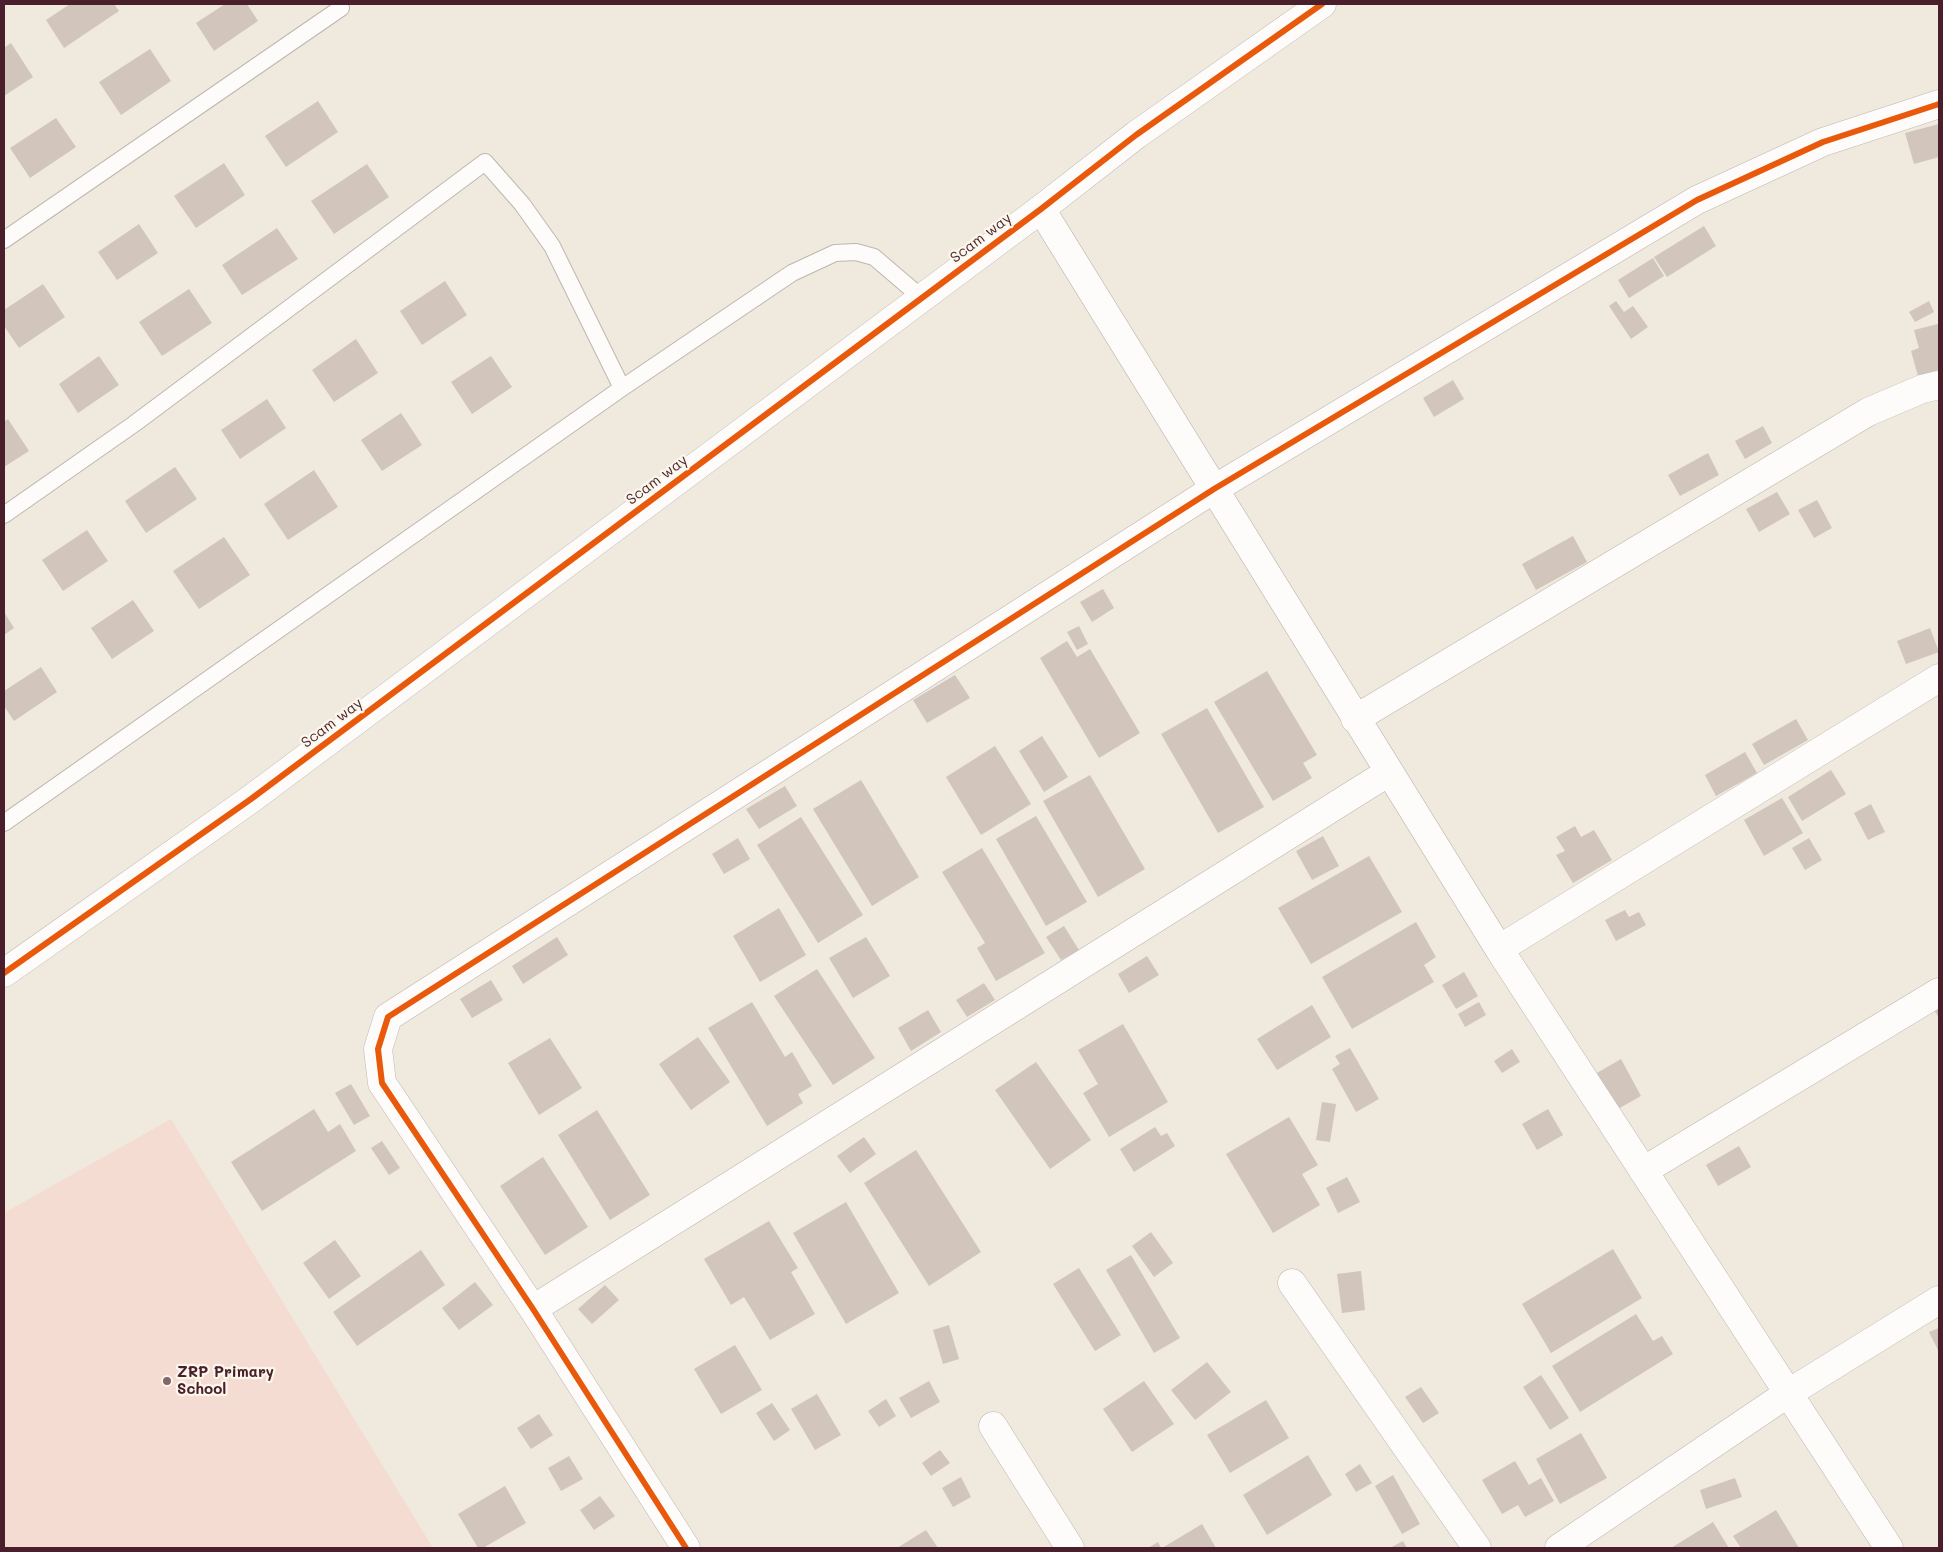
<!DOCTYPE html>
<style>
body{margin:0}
#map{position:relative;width:1943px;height:1552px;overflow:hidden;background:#f0e9de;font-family:Mali,sans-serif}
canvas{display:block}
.frame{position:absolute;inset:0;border:5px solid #4a1f2b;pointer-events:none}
</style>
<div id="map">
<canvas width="1943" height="1552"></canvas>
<div class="frame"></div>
</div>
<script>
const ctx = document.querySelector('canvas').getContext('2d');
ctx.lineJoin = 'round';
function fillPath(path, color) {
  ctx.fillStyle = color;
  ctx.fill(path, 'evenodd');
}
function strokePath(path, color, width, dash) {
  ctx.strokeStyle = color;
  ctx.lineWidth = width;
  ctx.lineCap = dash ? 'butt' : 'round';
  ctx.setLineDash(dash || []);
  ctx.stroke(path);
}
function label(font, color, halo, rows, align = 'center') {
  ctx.font = font + ' Mali,sans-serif';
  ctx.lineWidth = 4.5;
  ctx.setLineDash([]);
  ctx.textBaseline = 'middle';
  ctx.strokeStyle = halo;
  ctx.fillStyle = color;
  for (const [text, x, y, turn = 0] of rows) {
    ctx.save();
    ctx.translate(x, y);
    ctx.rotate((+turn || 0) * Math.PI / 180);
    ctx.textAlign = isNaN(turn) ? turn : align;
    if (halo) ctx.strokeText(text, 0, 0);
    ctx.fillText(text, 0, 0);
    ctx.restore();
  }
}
fillPath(new Path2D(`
 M171,1119L433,1548H4V1213Z`), '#f4dcd2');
fillPath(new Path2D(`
 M70,4H114L119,11L64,48L46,20Z
 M225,4H247L258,21L214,51L196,23Z
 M11,43L33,77L4,96V48Z
 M150,49L171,81L121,115L99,82Z
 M318,101L338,132L286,167L265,136Z
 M56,118L76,147L30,178L10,148Z
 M1939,124V157L1914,164L1905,133Z
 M224,163L245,195L196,228L174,196Z
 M367,164L389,197L334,234L311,201Z
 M139,224L158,253L117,280L98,252Z
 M1704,226L1716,246L1667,277L1654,257Z
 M277,228L298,259L242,295L222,265Z
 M1653,258L1664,276L1629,298L1618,280Z
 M445,281L467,315L422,345L400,311Z
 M43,284L65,317L19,348L4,326V310Z
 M189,289L212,323L162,356L139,322Z
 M1616,301L1624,312L1633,306L1648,327L1631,339L1609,306Z
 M1929,301L1934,312L1915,322L1909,312Z
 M1938,324L1939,370L1918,376L1911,351L1919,348L1914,330Z
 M356,339L378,373L334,402L312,370Z
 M99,356L119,385L78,413L59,384Z
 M491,356L512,387L472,414L451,382Z
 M1453,380L1464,399L1434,417L1423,398Z
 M267,399L286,428L240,459L221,430Z
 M401,413L422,445L382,471L361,440Z
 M8,419L29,451L4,467V422Z
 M1763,426L1772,443L1745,459L1735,441Z
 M1708,453L1719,475L1680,496L1668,475Z
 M175,467L197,499L146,533L125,501Z
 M314,470L338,507L288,540L264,504Z
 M1777,492L1790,514L1759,532L1746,509Z
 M1817,500L1832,528L1814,538L1798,510Z
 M87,530L108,561L63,591L42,560Z
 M1573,536L1587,562L1536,590L1522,564Z
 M224,537L250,575L199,609L173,571Z
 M1103,589L1114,608L1092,622L1080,602Z
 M133,600L154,631L112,659L91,628Z
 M4,612L14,628L4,635Z
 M1079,626L1088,644L1077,650L1067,632Z
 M1930,628L1939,652L1906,664L1897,641Z
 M1067,641L1077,657L1090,649L1140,733L1099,758L1040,658Z
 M41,667L57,692L14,721L4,706V691Z
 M1267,671L1317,755L1303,763L1312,778L1273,801L1214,702Z
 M955,675L970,698L927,723L913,700Z
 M1207,708L1264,807L1218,833L1161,734Z
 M1796,719L1808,740L1764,765L1752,744Z
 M1042,736L1068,777L1044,792L1019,751Z
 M995,746L1031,804L981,835L946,777Z
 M1745,752L1757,773L1716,796L1705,775Z
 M1831,770L1846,794L1802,821L1788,797Z
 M1090,775L1145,869L1098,897L1043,801Z
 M861,780L919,877L872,906L813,809Z
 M785,786L797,806L759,829L746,809Z
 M1782,798L1803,833L1764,856L1744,820Z
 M1871,804L1885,832L1868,840L1854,813Z
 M1036,816L1087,902L1046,926L996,839Z
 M801,817L863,915L818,943L757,845Z
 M1575,826L1581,837L1594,830L1612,860L1573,883L1556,855L1565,851L1556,837Z
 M1323,836L1339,866L1312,880L1296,851Z
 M738,838L750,859L724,874L712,854Z
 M1809,838L1822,860L1805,870L1792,848Z
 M982,848L1045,953L996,981L977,948L985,943L942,872Z
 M1369,856L1402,912L1311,964L1278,908Z
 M779,908L806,955L760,982L733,936Z
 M1625,910L1629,917L1639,912L1646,925L1616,941L1605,920Z
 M1416,922L1436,957L1424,965L1434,982L1352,1029L1322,977Z
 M1064,926L1079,950L1061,960L1046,937Z
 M557,937L568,955L523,984L512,966Z
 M866,937L890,976L853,998L829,958Z
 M1147,956L1159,975L1129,993L1118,974Z
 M817,969L875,1058L833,1085L774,996Z
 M1464,972L1478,996L1456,1009L1442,985Z
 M491,980L503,1000L472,1018L460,999Z
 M984,983L995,1000L967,1017L956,1000Z
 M752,1002L785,1057L792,1052L812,1086L798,1094L803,1103L767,1126L708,1028Z
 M1479,1002L1486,1015L1465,1027L1458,1014Z
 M1312,1005L1331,1037L1277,1070L1257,1039Z
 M1939,1007V1018L1934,1010Z
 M928,1010L941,1032L911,1051L898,1028Z
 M1123,1024L1168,1102L1109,1137L1083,1093L1098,1084L1078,1050Z
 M698,1037L730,1082L691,1110L659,1064Z
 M550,1038L582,1088L539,1115L508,1063Z
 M1350,1048L1379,1099L1356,1112L1332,1069L1340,1064L1335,1056Z
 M1512,1049L1520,1062L1502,1073L1494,1061Z
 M1621,1059L1641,1096L1618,1109L1597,1073Z
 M1036,1062L1091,1140L1050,1169L995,1090Z
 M351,1084L370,1116L354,1125L335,1093Z
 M1322,1102L1336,1104L1330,1142L1316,1140Z
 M314,1109L328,1132L340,1124L356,1151L262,1211L231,1162Z
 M1548,1109L1563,1135L1537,1150L1522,1124Z
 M597,1110L650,1195L610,1220L558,1135Z
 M1289,1117L1318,1165L1302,1174L1320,1205L1273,1233L1226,1154Z
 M1155,1127L1161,1136L1167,1133L1175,1146L1134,1172L1120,1149Z
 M864,1137L876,1154L850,1173L837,1156Z
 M382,1141L400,1168L389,1175L371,1148Z
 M1739,1146L1751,1167L1718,1186L1706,1165Z
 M916,1150L981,1252L929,1286L864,1183Z
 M543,1157L588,1227L545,1255L500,1186Z
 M1347,1177L1360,1202L1338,1213L1326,1188Z
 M846,1202L899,1293L846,1324L793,1233Z
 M769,1221L798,1268L791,1272L815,1314L770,1340L744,1297L731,1305L704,1259Z
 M1151,1232L1173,1263L1154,1277L1132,1246Z
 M335,1240L361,1276L329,1299L303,1263Z
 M1613,1249L1642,1298L1551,1353L1522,1304Z
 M421,1250L445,1285L357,1346L333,1312Z
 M1131,1255L1180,1338L1154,1353L1106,1270Z
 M1079,1268L1121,1335L1095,1351L1053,1284Z
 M1361,1271L1365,1310L1342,1313L1337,1274Z
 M475,1282L493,1305L459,1330L442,1308Z
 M605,1285L619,1300L592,1324L578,1309Z
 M1636,1314L1653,1341L1662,1336L1673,1354L1580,1412L1552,1366Z
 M949,1325L959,1359L943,1364L933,1330Z
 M1939,1328V1349L1938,1350L1929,1332Z
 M735,1345L762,1390L721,1414L694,1369Z
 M1207,1362L1231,1392L1195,1420L1171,1390Z
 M1541,1375L1569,1418L1550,1430L1523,1387Z
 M929,1381L940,1402L911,1418L899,1398Z
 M1144,1381L1174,1424L1132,1452L1103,1409Z
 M1421,1387L1439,1413L1423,1423L1405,1397Z
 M817,1394L841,1435L815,1450L791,1409Z
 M886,1399L896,1416L879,1427L868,1411Z
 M1266,1400L1289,1438L1230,1473L1207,1435Z
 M772,1403L790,1430L774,1441L756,1413Z
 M539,1414L553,1435L531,1449L517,1428Z
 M1581,1433L1607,1478L1560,1504L1536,1459Z
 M940,1450L950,1463L931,1476L922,1463Z
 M1308,1455L1332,1495L1267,1535L1243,1495Z
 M569,1456L583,1479L561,1491L548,1468Z
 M1515,1461L1529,1485L1541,1478L1554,1501L1525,1517L1518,1505L1502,1514L1482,1480Z
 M1360,1464L1372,1483L1356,1492L1345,1474Z
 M1393,1475L1420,1524L1402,1534L1375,1486Z
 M961,1477L971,1497L953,1507L942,1488Z
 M1735,1478L1742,1497L1706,1509L1700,1490Z
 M505,1486L526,1523L483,1548H478L458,1514Z
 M600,1496L615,1516L594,1530L580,1510Z
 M1776,1510L1799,1548H1741L1733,1536Z
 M1713,1522L1729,1548H1671Z
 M1202,1524L1216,1548H1162Z
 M926,1530L938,1548H897Z
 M1403,1541L1407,1548H1390Z
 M1158,1542L1161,1548H1148Z`), '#d2c5bc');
const service = new Path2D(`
 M4,240L341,8L339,4
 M4,515L134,424L485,162L522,204L552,246L622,388
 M4,823L622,388L792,273L835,253L856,252L874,257L922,298`);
const minor = new Path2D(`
 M1041,209L1499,949L1889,1548
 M1355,719L1868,412L1922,389L1939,385
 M1499,949L1939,678
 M1643,1171L1939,992
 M1292,1283L1477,1548
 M533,1309L1389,772
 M993,1426L1070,1548
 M686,1548L533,1309L382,1083L378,1049L388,1017L1214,489L1697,200L1823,142L1939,104
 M1559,1548L1787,1394L1939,1300`);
const tertiary = new Path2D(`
 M4,973L251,799L1041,209L1136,135L1322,4`);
strokePath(service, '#beb6b0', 18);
strokePath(minor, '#beb6b0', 29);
strokePath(tertiary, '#beb6b0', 29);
strokePath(service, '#fdfcfa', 16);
strokePath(minor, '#fdfcfa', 28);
strokePath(tertiary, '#fdfcfa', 28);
strokePath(new Path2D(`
 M4,973L251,799L1041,209L1136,135L1322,4
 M686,1548L533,1309L382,1083L378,1049L388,1017L1214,489L1697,200L1823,142L1939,104`), '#e8590c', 6);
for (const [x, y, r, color] of [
 [167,1381,5,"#84666a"]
]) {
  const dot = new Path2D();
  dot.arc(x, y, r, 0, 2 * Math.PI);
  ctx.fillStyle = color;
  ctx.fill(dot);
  strokePath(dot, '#fbf7ec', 2);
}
label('15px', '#4a1f2b', '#fbf7ec', [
 ["Scam way",981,238,-37],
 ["Scam way",657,480,-37],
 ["Scam way",332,723,-37]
]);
label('bold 15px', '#4a1f2b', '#fbf7ec', [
 ["ZRP Primary",177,1372],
 ["School",177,1389]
], 'left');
</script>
